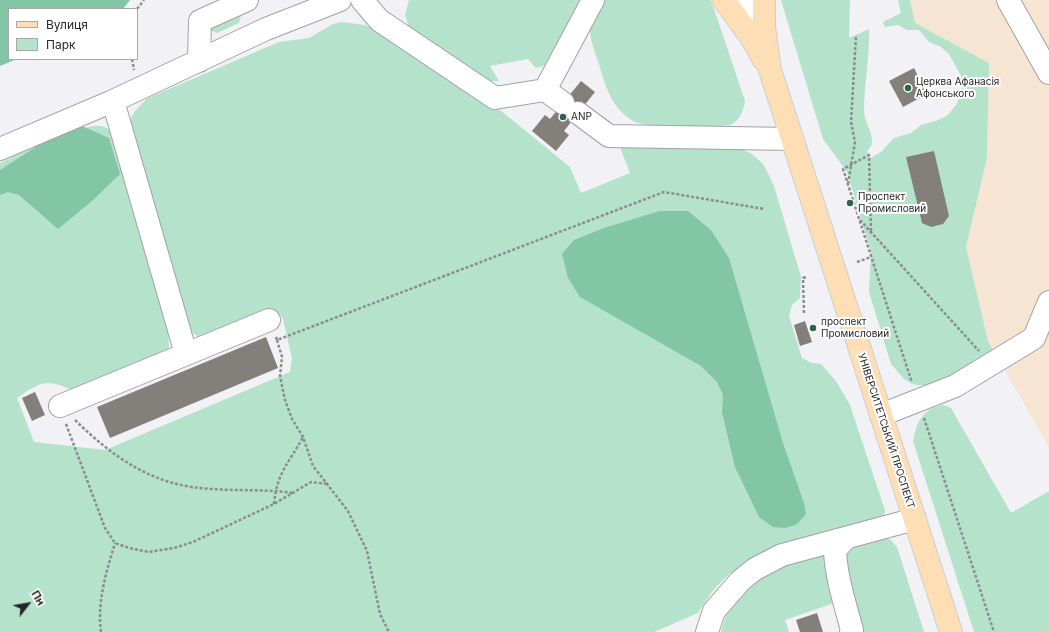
<!DOCTYPE html>
<meta charset="utf-8">
<style>
body{margin:0}
#map{position:relative;width:1049px;height:632px;overflow:hidden;background:#f1f1f6;font-family:Inter,sans-serif}
canvas{display:block}
.legend{position:absolute;left:8px;top:8px;width:130px;height:52px;box-sizing:border-box;background:#fff;border:1px solid #a8a8a9;margin:0;padding:5px 7px;list-style:none;font-size:12px;color:#262628}
.legend li{display:flex;align-items:center;gap:8px;height:20px}
.legend b{width:20px;border:1px solid #a8a8a9}
.north{position:absolute;left:8px;top:584px;width:40px;height:40px;-webkit-text-stroke:3px #fff;paint-order:stroke;rotate:59deg;font-size:11px;font-weight:700;line-height:16px;text-align:center;color:#262628}
.north::after{content:'';display:block;margin:auto;width:14px;height:18px;background:#262628;clip-path:polygon(50% 0,100% 100%,50% 72%,0 100%)}
</style>
<div id="map">
<canvas width="1049" height="632"></canvas>
<ul class="legend">
<li><b style="height:5px;background:#fedeb5"></b>Вулиця</li>
<li><b style="height:11px;background:#b5e2ca"></b>Парк</li>
</ul>
<div class="north">Пн</div>
</div>
<script>
const ctx = document.querySelector('canvas').getContext('2d');
ctx.lineJoin = 'round';
function fillPath(path, color) {
  ctx.fillStyle = color;
  ctx.fill(path, 'evenodd');
}
function strokePath(path, color, width, dash) {
  ctx.strokeStyle = color;
  ctx.lineWidth = width;
  ctx.lineCap = dash ? 'butt' : 'round';
  ctx.setLineDash(dash || []);
  ctx.stroke(path);
}
function label(font, color, halo, rows, align = 'center') {
  ctx.font = font + ' Inter,sans-serif';
  ctx.lineWidth = 4;
  ctx.setLineDash([]);
  ctx.textBaseline = 'middle';
  ctx.strokeStyle = halo;
  ctx.fillStyle = color;
  for (const [text, x, y, turn = 0] of rows) {
    ctx.save();
    ctx.translate(x, y);
    ctx.rotate((+turn || 0) * Math.PI / 180);
    ctx.textAlign = isNaN(turn) ? turn : align;
    if (halo) ctx.strokeText(text, 0, 0);
    ctx.fillText(text, 0, 0);
    ctx.restore();
  }
}
fillPath(new Path2D(`
 M910,0H1049V447L988,341L966,247L987,158L989,63L915,23Z`), '#f5e5d2');
fillPath(new Path2D(`
 M409,0H582L544,66L536,68L528,59L490,66L499,81H487L409,28L405,15Z
 M601,0H711L745,101C744,109 740,120 732,124C722,129 645,127 635,122C611,109 605,85 598,61C594,51 590,39 590,28C591,19 597,9 601,0Z
 M781,0H850L849,38L869,29C870,56 864,84 864,111C864,124 880,141 867,151L871,158L882,151L894,138L911,133L921,125L936,121L948,115L956,105L962,93L961,76L949,54L941,47L929,42L919,30H907L898,25L885,27L883,22L901,13L898,0H910L915,23L989,63L987,158L966,247L988,341L994,352L945,380L927,385H916L905,380L891,364L869,292L871,252L847,172L823,139Z
 M238,13L241,16L239,23L217,33L210,30V23Z
 M342,22L365,25L391,38L495,106L570,167L581,193L630,173L620,147L739,148L752,154L764,165L774,186L801,277L800,298L792,305L789,316L802,358L812,363L821,364L836,381L850,405L885,510L884,517L754,559L729,574L714,589L698,613L654,632H0V163C20,154 82,123 101,126C108,127 111,132 115,137L168,321L169,357L77,392C47,379 44,379 17,398L34,442L105,450L290,372L292,359L283,319C280,313 277,312 270,312L199,338L188,329L129,123C133,112 139,106 148,98L279,42L309,38L333,24Z
 M943,405L951,408L1011,513L1049,491V632H974L913,441C916,423 923,408 943,405Z
 M883,538L890,539L897,547L924,632H862L850,598L844,549Z
 M831,552L837,602L785,620L789,632H721L727,611L742,591L785,564Z`), '#b5e2ca');
fillPath(new Path2D(`
 M0,0H130L123,9H9V59H17L0,66Z
 M82,126L109,138L120,174L93,200L58,229L19,195L8,192L0,195V170L42,143Z
 M660,211H688L711,230L729,258L783,443L804,503L806,514L797,524L786,528L773,527L759,517L735,467L722,412L723,395L717,382L701,366L580,297L568,278L562,254L574,240L604,228Z`), '#83c6a5');
fillPath(new Path2D(`
 M914,68L927,94L903,107L889,81Z
 M581,81L595,92L564,131L569,135L556,151L532,131L545,115L550,119Z
 M934,151L949,216L943,224L931,227L922,223L906,157Z
 M805,321L812,342L800,346L794,325Z
 M266,337L278,368L110,438L97,407Z
 M35,392L45,415L32,421L22,398Z
 M817,613L823,632H800L796,620Z`), '#837f7b');
const minor = new Path2D(`
 M362,0L379,20L495,98L545,90
 M748,0L762,45
 M1008,0L1049,73
 M199,61L200,21L247,0
 M113,101L186,354
 M563,103L545,90L593,0
 M578,113L609,136L792,139
 M0,149L113,101L266,29L340,0
 M60,406L269,320
 M881,415L955,386L1034,338L1049,302
 M846,538L835,550C836,577 845,604 852,630L851,632
 M707,632L714,611L740,581L755,569L782,555L915,519`);
const major = new Path2D(`
 M724,0L753,40L764,60
 M764,0V27L770,70L951,632`);
strokePath(minor, '#a1a1a6', 24);
strokePath(major, '#cfcfd0', 24);
strokePath(new Path2D(`
 M137,9L144,0
 M132,59L134,70
 M848,184L855,142L851,122L856,35
 M860,220L979,351
 M871,231L869,155L843,169L912,383
 M857,262L871,257
 M804,313L803,278L807,277
 M276,337L277,340L664,192L764,209
 M277,340L282,357L280,376L285,400L292,419L303,437L313,466L348,511L367,551L380,614L389,632
 M924,418L994,632
 M75,420C115,459 155,487 213,489C240,491 266,489 293,493
 M66,424L105,528L115,543L129,548L149,552L174,548L193,542L274,504L311,482L329,484
 M274,504C277,472 289,463 303,437
 M101,632C97,601 106,573 115,543`), '#8c8c8f', 2.5, [3, 2]);
strokePath(minor, '#fff', 22);
strokePath(major, '#fedeb5', 22);
for (const [x, y, r, color] of [
 [908,88,4,"#2a644d"],
 [563,117,4,"#2a644d"],
 [850,203,4,"#2a644d"],
 [813,328,4,"#2a644d"]
]) {
  const dot = new Path2D();
  dot.arc(x, y, r, 0, 2 * Math.PI);
  ctx.fillStyle = color;
  ctx.fill(dot);
  strokePath(dot, '#fff', 1.5);
}
label('10px', '#262628', '#fff', [
 ["Церква Афанасія",916,82],
 ["Афонського",916,94],
 ["ANP",571,117],
 ["Проспект",858,197],
 ["Промисловий",858,209],
 ["проспект",821,322],
 ["Промисловий",821,334]
], 'left');
label('10px', '#262628', '#fff', [
 ["УНІВЕРСИТЕТСЬКИЙ ПРОСПЕКТ",886,431,72]
]);
</script>
